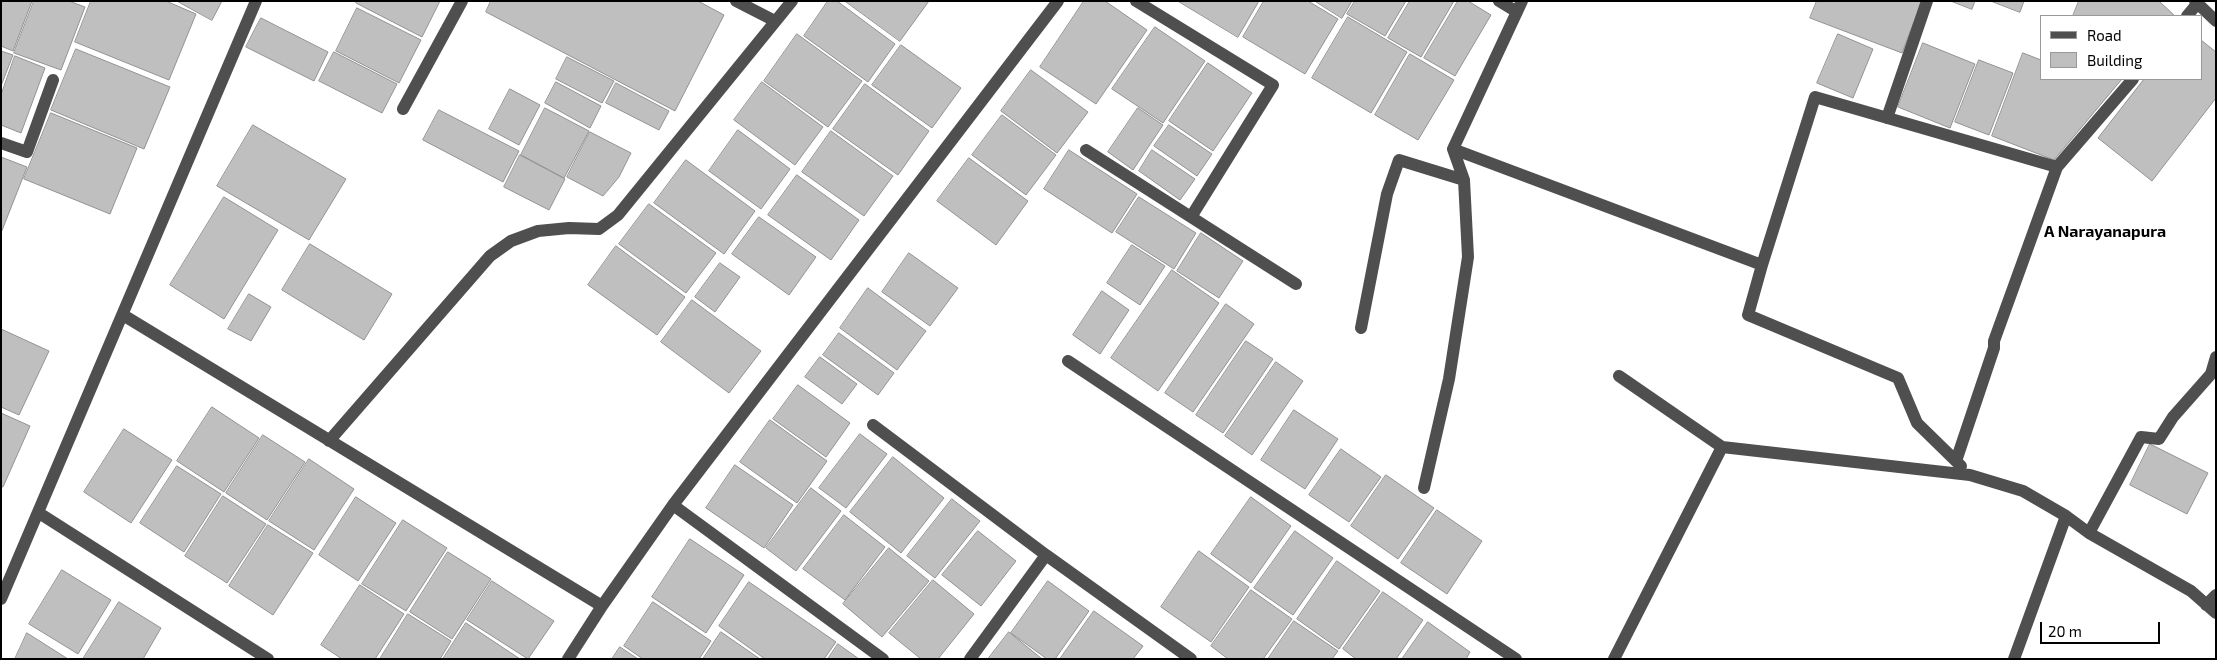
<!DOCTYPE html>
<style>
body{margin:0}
#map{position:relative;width:2217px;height:660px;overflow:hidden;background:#fff;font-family:"Exo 2",sans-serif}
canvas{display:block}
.frame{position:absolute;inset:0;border:2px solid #000;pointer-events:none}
.legend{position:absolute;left:2040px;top:15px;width:162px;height:65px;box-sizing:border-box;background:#fff;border:1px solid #999;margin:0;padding:6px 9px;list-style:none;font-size:15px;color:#000}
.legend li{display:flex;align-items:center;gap:10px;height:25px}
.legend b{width:25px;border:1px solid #999}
.scale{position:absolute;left:2040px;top:622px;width:120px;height:22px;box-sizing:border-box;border:2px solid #000;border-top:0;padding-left:6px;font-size:15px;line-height:18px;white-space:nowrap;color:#000;-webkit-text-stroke:4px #fff;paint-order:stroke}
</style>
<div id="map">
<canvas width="2217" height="660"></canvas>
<div class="frame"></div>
<ul class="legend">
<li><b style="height:6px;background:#4f4f4f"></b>Road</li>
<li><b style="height:14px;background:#bfbfbf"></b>Building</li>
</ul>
<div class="scale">20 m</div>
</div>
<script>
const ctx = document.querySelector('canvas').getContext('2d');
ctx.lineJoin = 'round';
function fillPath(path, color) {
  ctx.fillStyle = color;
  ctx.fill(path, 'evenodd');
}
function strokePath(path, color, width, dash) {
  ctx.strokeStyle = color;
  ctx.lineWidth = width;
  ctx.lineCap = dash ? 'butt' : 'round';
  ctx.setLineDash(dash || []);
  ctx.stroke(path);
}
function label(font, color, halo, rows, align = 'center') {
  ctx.font = font + ' "Exo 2",sans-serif';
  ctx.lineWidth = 4;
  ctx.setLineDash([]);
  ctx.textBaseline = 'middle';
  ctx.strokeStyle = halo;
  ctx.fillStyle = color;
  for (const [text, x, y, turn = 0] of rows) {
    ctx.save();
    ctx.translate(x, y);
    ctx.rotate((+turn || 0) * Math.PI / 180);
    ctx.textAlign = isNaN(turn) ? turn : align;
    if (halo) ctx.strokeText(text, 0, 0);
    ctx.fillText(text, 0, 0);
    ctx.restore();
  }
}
const building = new Path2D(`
 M1,1H32L13,51L1,46Z
 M34,1H69L85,7L61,70L14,53Z
 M91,1H166L196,14L169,80L75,42Z
 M177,1H222L212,20Z
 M357,1H440L422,37L356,3Z
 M491,1H698L724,15L675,111L486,12Z
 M828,1H837L895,44L868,82L804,36Z
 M845,1H929L900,41Z
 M1084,1H1105L1147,30L1096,104L1040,67Z
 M1178,1H1259L1238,37Z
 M1264,1H1308L1338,19L1305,74L1243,37Z
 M1315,1H1352L1342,18Z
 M1355,1H1406L1385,36L1347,14Z
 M1410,1H1454L1421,57L1388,38Z
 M1458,1H1468L1491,15L1455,76L1424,58Z
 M1817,1H1922L1902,53L1810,18Z
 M1951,1H1975L1972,9Z
 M1991,1H2024L2020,12Z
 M2079,1H2159L2175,16H2073Z
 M357,8L421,40L399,83L336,51Z
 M1348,17L1407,52L1371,113L1312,78Z
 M261,18L328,52L314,81L246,47Z
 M1155,27L1205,61L1163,123L1112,89Z
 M797,34L862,81L828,127L764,81Z
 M1838,34L1873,49L1853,98L1817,83Z
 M2201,40L2216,52V98L2152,181L2098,138L2144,79H2201Z
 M1923,43L1975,64L1950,128L1898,107Z
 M901,45L961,88L932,128L872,85Z
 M76,49L170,87L144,149L51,110Z
 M1,51L13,55L1,86Z
 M334,52L397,84L382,113L319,81Z
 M2023,53L2041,60V79H2122L2054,160L1992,136Z
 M1410,54L1454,80L1418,140L1375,115Z
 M15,56L45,68L21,133L1,125V95Z
 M567,57L614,81L602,103L556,79Z
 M1979,60L2013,73L1989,135L1955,122Z
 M1208,63L1252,93L1213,151L1169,121Z
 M1031,70L1088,112L1057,153L1001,111Z
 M556,82L601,106L590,128L545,103Z
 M762,82L823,127L795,165L734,120Z
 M616,83L669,111L659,130L606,103Z
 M865,84L929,131L898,175L833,129Z
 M510,89L540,105L519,145L489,129Z
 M545,108L589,131L564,178L521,155Z
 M1138,108L1163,125L1133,170L1108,152Z
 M439,110L519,151L503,182L423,140Z
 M51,113L137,148L110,214L24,179Z
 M1002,115L1056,155L1026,195L972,155Z
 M253,125L346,179L309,240L217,186Z
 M1169,125L1212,154L1197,176L1154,146Z
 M738,130L790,169L761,209L709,171Z
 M831,131L893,176L864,216L802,172Z
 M590,132L631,153L619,177L603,196L567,177Z
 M1069,150L1137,194L1112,233L1044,189Z
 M1152,150L1195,179L1180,200L1139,171Z
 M520,155L565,179L549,210L504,187Z
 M1,157L27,167L1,233Z
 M969,158L1028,201L996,245L937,201Z
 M686,160L755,211L724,254L654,203Z
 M797,175L859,220L831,260L768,215Z
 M224,197L278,230L224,319L170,285Z
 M1139,197L1196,233L1174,269L1116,232Z
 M649,204L716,253L686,293L619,244Z
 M759,217L816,257L789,295L732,254Z
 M1201,233L1243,261L1219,298L1177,271Z
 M310,244L392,294L364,340L282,290Z
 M1132,245L1165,266L1140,305L1107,283Z
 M616,246L685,297L657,335L588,285Z
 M909,253L958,288L930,326L882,292Z
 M720,263L740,277L715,312L695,297Z
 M1172,270L1219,303L1158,391L1111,358Z
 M868,288L926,331L897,370L840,328Z
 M1102,291L1129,310L1100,354L1073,335Z
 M249,294L271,307L251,341L228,329Z
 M692,300L761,351L729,393L661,342Z
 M1226,304L1254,324L1193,412L1165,393Z
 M1,329L49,351L19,415L1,407Z
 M839,333L894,373L878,395L823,355Z
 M1246,341L1273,359L1223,433L1196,415Z
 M820,357L857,384L842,404L805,377Z
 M1276,362L1303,381L1252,455L1225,436Z
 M798,385L850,423L826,457L773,419Z
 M212,407L259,438L224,492L177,461Z
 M1294,410L1338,439L1305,489L1261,460Z
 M1,413L30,426L3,487H1Z
 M770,420L827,461L797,503L740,462Z
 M124,429L172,460L131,523L84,492Z
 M860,434L887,454L846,508L819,488Z
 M263,435L305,462L267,520L226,493Z
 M2150,444L2208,473L2187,514L2130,485Z
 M1341,449L1381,477L1349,522L1309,495Z
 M893,457L944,498L901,553L850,512Z
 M309,459L354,489L314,550L269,521Z
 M735,465L793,505L764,548L706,508Z
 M177,466L221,494L184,552L140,523Z
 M1386,475L1434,508L1398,559L1351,526Z
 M811,488L841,511L796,571L766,548Z
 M223,496L266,524L227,583L185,556Z
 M356,497L396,523L358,581L319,555Z
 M1251,497L1291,526L1251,583L1211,554Z
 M952,499L980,521L935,578L907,556Z
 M1437,510L1482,541L1447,594L1401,563Z
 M844,515L885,547L845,600L803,569Z
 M403,520L447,548L406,611L362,584Z
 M268,525L313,553L273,615L229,586Z
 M978,531L1016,561L981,606L942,575Z
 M1295,531L1333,558L1293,615L1254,588Z
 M690,539L744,575L706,633L652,597Z
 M889,548L929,581L882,637L843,604Z
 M1199,551L1249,587L1211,642L1161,607Z
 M448,552L491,579L452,639L410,612Z
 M1337,561L1380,591L1339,649L1297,619Z
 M62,570L111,600L78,654L29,624Z
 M933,580L974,614L938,659H921L889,633Z
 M492,581L554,621L528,659L467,620Z
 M1048,581L1089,611L1055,659H1047L1011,633Z
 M749,582L836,642L824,659H765L719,626Z
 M360,585L404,614L375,659H342L321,645Z
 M1251,590L1292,619L1263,659H1228L1211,646Z
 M1383,592L1423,620L1396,659H1356L1343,649Z
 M119,602L161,628L143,659H83Z
 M653,602L711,641L699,659H643L624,646Z
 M1094,611L1143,646L1133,659H1060Z
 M408,614L451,641L440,659H380Z
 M1294,621L1338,651L1332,659H1268Z
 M1428,622L1470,652L1466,659H1402Z
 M466,623L520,659H443Z
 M721,632L760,659H703Z
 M1009,632L1042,659H988Z
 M27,633L68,659H15Z
 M838,644L859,659H828Z
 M620,647L638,659H612Z`);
fillPath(building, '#bfbfbf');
strokePath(building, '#939393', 1);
strokePath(new Path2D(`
 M736,1L775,21
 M1136,1L1273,85L1191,217
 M1499,1L1517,12
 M2195,1L2216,21
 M2187,16L2197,4
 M403,109L462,1
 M1887,118L1927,1
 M1,143L27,152L53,80
 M1453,149L1762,265L1815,97L2057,167L1994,341V348L1956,461
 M1086,150L1296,284
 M2057,167L2133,79
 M1762,265L1748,315L1898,378L1917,423L1961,466
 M123,315L602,606
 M1361,328L1387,194L1399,160L1464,180
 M1068,361L1516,659
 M1619,376L1722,447
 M873,425L1046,555L1191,659
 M329,441L490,256L511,241L538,231L569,228L599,229L618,215L792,1
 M1424,488L1449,379L1468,257L1464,180L1453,149L1522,1
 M673,505L883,659
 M39,513L268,659
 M2089,533L2141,437L2159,439L2173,417L2211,374L2216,357
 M1,599L256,1
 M2206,605L2216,595
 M568,659L602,606L673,505L1058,1
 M970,659L1046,555
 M1614,659L1722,447L1970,475L2023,491L2066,516L2089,533L2191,591L2216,613
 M2014,659L2066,516`), '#4f4f4f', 12);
label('bold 16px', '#000', '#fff', [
 ["A Narayanapura",2105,232]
]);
</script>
